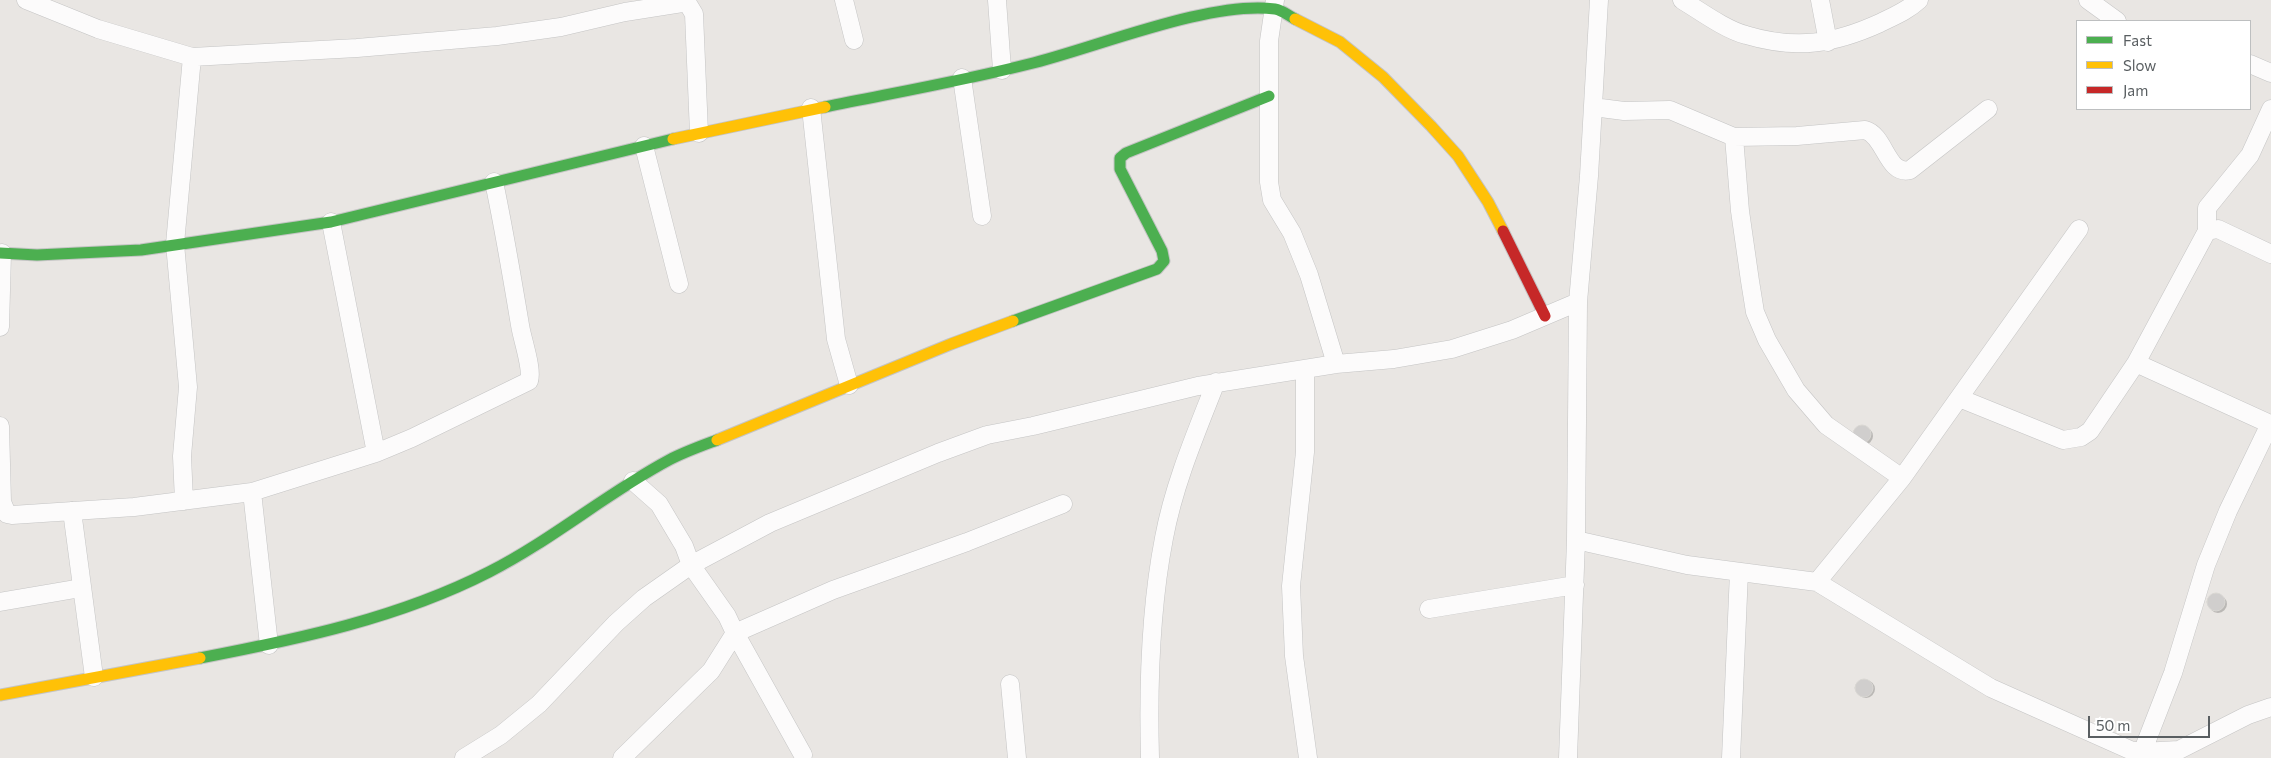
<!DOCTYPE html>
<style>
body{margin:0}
#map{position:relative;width:2271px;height:758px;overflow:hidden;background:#e9e6e3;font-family:Commissioner,sans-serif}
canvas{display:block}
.legend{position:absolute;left:2076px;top:20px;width:175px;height:90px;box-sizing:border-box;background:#fff;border:1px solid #bdbfc0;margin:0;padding:6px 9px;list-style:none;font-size:15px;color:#595e61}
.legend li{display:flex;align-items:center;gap:10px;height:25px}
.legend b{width:25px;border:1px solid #bdbfc0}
.scale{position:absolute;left:2088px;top:716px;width:122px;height:22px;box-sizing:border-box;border:2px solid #595e61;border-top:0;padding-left:6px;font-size:15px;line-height:18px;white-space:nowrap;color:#595e61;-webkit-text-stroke:4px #fff;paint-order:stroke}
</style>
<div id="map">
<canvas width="2271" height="758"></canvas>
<ul class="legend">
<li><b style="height:6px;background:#4caf50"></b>Fast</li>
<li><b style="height:6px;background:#ffc107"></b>Slow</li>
<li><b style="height:6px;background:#c62828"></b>Jam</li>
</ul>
<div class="scale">50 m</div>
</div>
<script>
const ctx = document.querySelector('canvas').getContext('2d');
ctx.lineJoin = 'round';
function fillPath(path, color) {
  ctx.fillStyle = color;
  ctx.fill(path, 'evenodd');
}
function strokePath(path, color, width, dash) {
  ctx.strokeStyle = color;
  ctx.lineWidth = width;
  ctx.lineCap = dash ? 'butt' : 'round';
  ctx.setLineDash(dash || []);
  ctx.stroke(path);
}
fillPath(new Path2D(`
 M1855 436a9 9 0 1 1 18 0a9 9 0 1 1-18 0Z
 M2209 604a9 9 0 1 1 18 0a9 9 0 1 1-18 0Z
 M1857 689a9 9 0 1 1 18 0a9 9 0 1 1-18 0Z`), '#0003');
const building = new Path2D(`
 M1853 434a9 9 0 1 1 18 0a9 9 0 1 1-18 0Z
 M2207 602a9 9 0 1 1 18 0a9 9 0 1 1-18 0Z
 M1855 688a9 9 0 1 1 18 0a9 9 0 1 1-18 0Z`);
fillPath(building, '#d0cecd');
strokePath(building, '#d8d6d2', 1);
const street = new Path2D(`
 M26,0L98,29L192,57L357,48L497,36L561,27L625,12L682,3L688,4L694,14L699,133
 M844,0L854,40
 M997,0L1002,70
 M1275,0L1269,41V182L1272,200L1292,233L1309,275L1336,364
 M1682,0C1700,11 1726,30 1746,35C1796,50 1834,44 1880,23C1894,16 1907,11 1919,0
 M1820,0L1828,42
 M2088,0L2117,21
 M2250,64L2271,73
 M962,78L982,216
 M1593,107L1624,111L1670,110L1734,137L1797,136L1865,130C1885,135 1887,176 1910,170L1988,109
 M811,108L836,339L849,385
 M1734,137L1740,211L1750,281L1755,312L1767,340L1796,390L1826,425L1902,478
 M644,146L679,284
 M2207,231V208L2250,155L2271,109
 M0,327L2,253
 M2136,363L2207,231L2218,229L2271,254
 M1305,369V452L1291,586L1294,656L1308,758
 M1959,398L2063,440L2081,437L2090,431L2136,363L2270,424L2228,511L2206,565L2173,673L2140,758
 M0,426L2,502L7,514L12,515L134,507L252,492L376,453L331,222
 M376,453L412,438L529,381C533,369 522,339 520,325C512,277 504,229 494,182
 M252,492L269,645
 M184,501L182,456L188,387L175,244L192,57
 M72,511L94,677
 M1576,540L1687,565L1817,582L1991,688L2130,750L2141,752L2179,750L2248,715L2271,707
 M1817,582L1902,478L2079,229
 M0,602L81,588
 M1429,609L1575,585
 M1010,684L1017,758
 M803,755L735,633L833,590L967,542L1063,504
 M464,758L501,735L539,704L616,623L644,598L691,565L770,523L938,453L987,435L1033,426L1198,386L1336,364L1394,359L1452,349L1512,330L1578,302
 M622,758L711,671L735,633L727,616L691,565L684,546L659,504L633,481
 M1150,758C1148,685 1150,610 1164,538C1174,484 1196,433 1216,382
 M1568,758L1576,540L1578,302L1589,176L1599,0
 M1731,758L1739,572`);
const fast = new Path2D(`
 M825,107C893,93 962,81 1029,64C1095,48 1210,0 1275,9C1282,10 1289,16 1295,19
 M0,253L37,255L141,250L331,222L673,139
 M1013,321L1157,269L1164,261L1162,251L1120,169V158L1126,153L1269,96
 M200,658C299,639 399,618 489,572C552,540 607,493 669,460C684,452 701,446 717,440`);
const slow = new Path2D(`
 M1295,19L1340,42L1383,77L1431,126L1458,156L1488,202L1503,231
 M673,139L825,107
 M717,440L951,344L1013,321
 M0,695L200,658`);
const jam = new Path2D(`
 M1503,231L1545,316`);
strokePath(street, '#c4c4c4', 19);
strokePath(fast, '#c4c4c4', 13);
strokePath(slow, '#c4c4c4', 13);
strokePath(jam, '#c4c4c4', 13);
strokePath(street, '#fcfbfb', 18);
strokePath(fast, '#4caf50', 11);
strokePath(slow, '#ffc107', 11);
strokePath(jam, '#c62828', 11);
</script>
